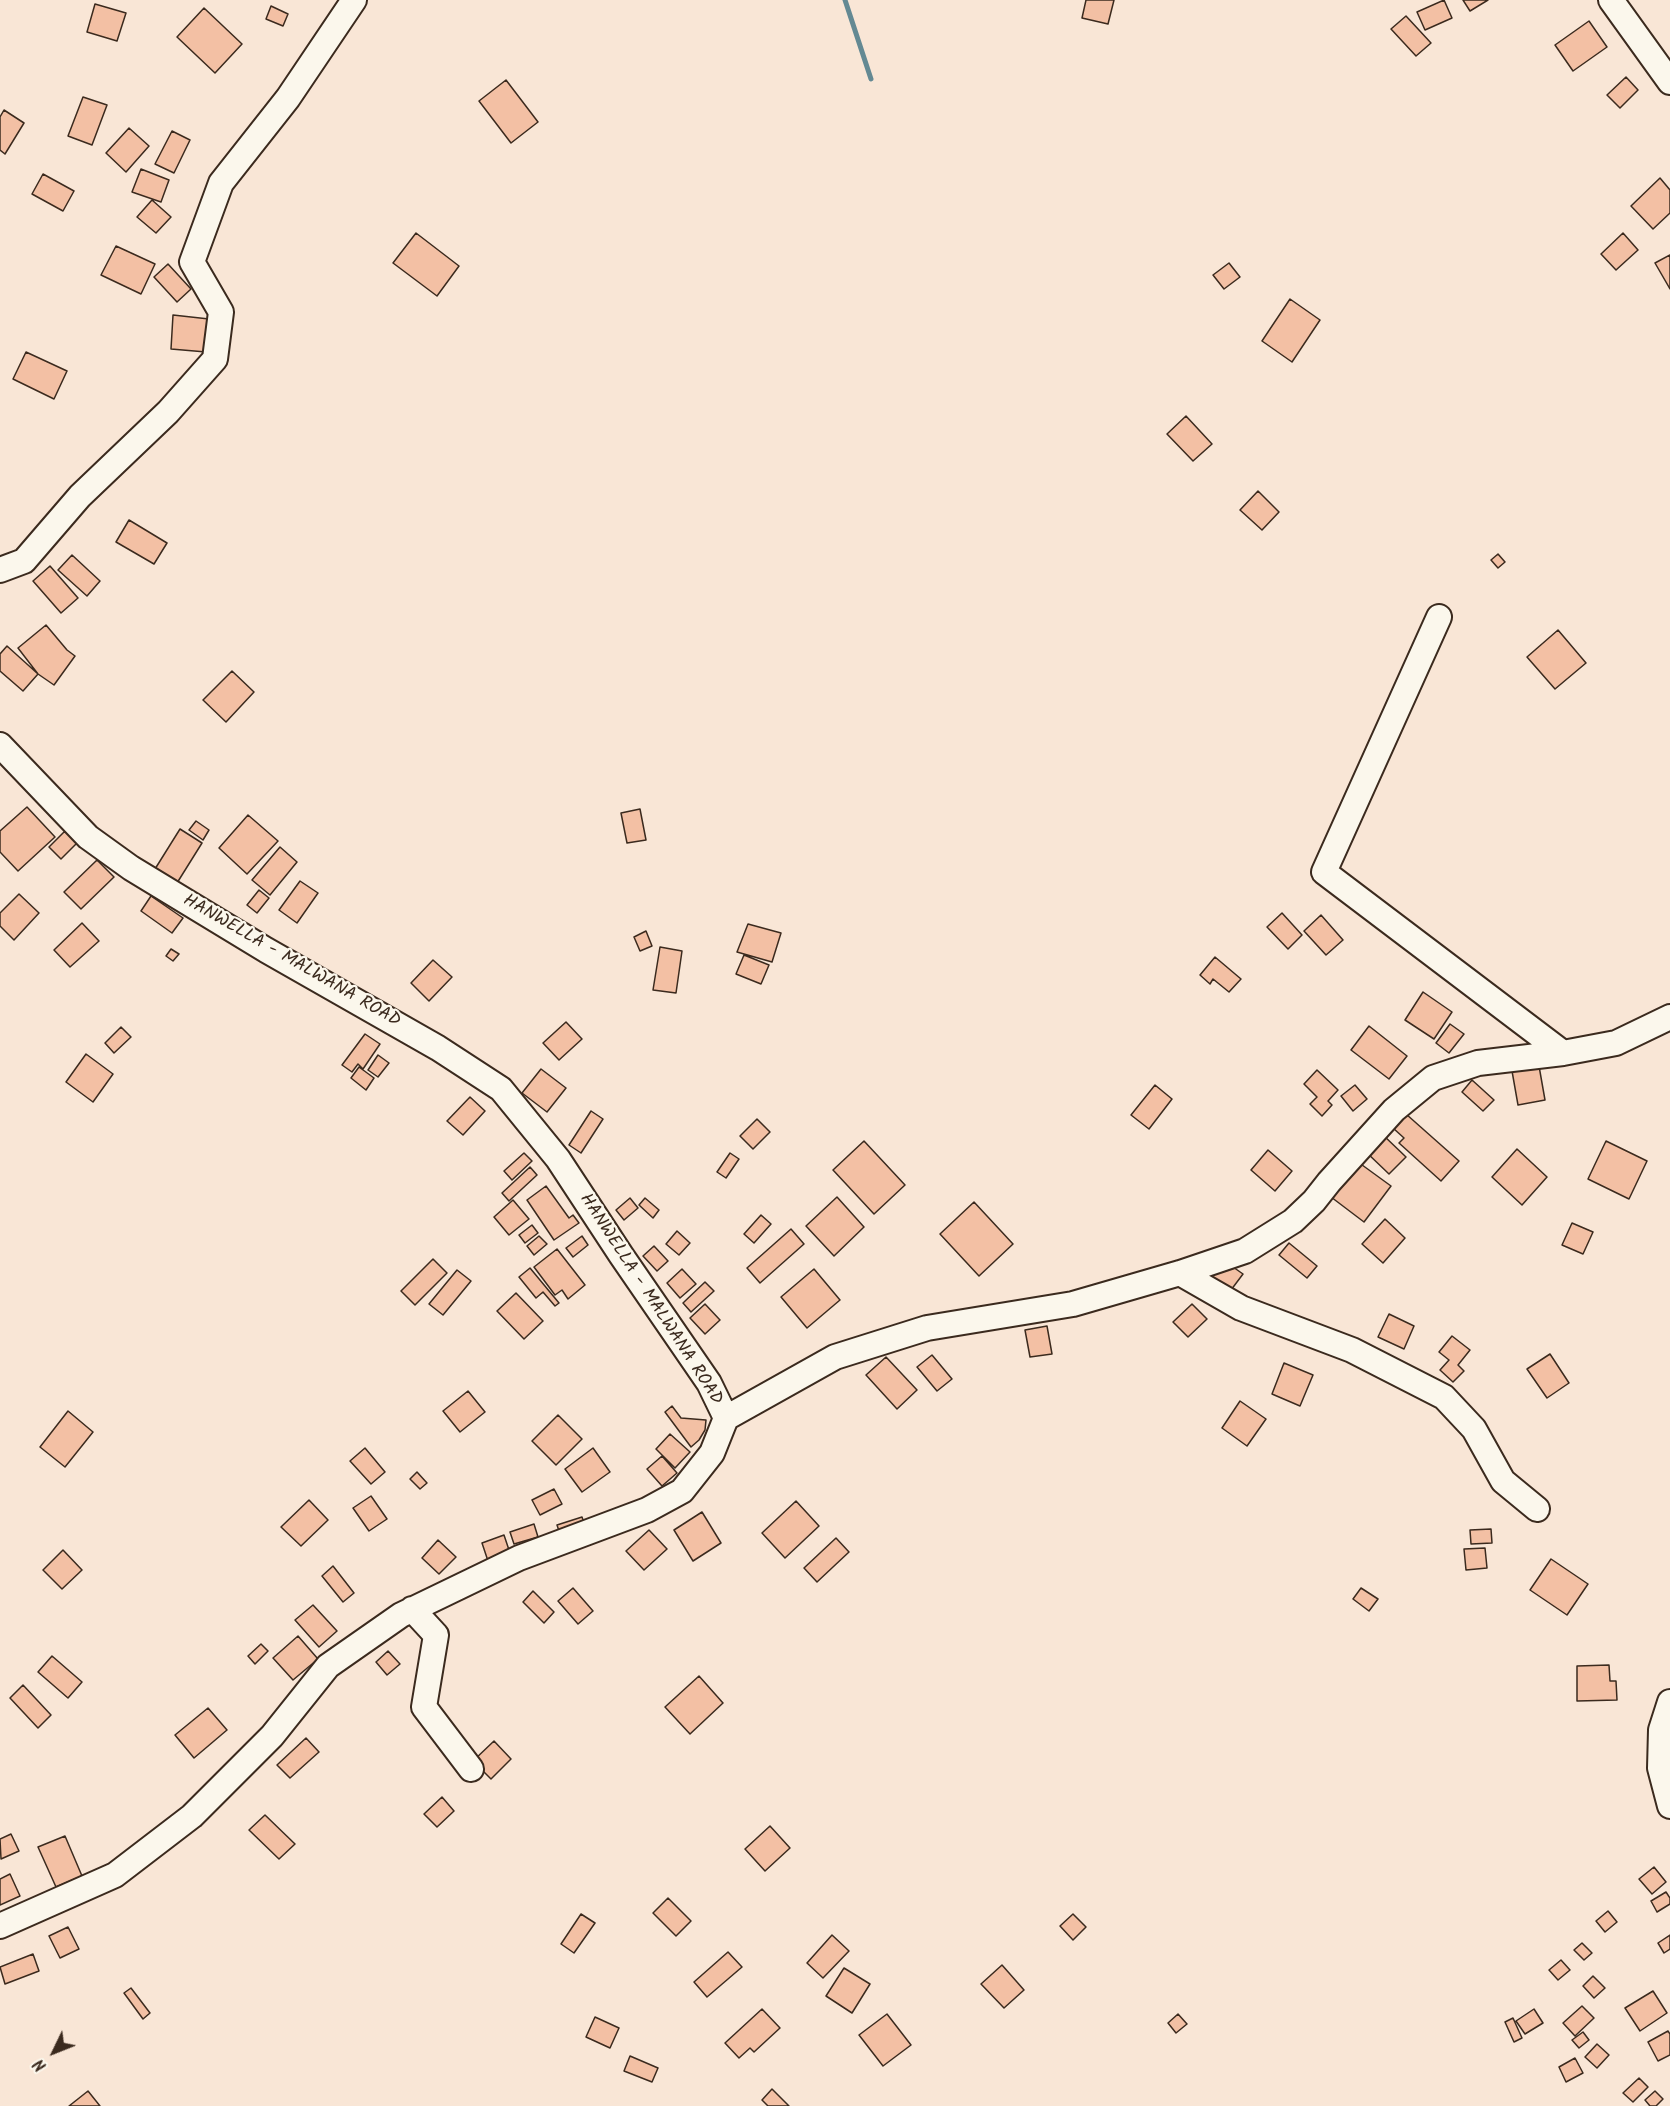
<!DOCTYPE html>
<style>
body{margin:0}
#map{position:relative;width:1670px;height:2106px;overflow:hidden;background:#f9e6d6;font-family:Kalam,sans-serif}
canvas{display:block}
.north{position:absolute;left:24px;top:2022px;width:60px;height:60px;-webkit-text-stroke:4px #fbf7ec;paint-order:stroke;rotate:227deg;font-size:16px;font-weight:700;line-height:24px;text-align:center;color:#3b2a1e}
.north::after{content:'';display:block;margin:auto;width:21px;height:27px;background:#3b2a1e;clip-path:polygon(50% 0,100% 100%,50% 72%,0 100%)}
</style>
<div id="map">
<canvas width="1670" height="2106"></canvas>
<div class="north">N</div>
</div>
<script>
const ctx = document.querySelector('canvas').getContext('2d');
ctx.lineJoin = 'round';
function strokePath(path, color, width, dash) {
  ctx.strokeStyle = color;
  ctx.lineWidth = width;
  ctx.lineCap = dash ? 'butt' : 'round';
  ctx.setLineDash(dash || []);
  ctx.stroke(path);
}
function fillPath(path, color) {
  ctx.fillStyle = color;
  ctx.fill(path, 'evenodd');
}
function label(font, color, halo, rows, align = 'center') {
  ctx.font = font + ' Kalam,sans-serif';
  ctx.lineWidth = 4.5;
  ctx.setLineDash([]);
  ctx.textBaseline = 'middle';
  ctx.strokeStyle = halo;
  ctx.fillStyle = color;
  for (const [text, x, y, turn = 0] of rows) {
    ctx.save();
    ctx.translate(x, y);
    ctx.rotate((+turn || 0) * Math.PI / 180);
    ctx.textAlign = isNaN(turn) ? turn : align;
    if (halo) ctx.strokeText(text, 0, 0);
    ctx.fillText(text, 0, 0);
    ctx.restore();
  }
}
strokePath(new Path2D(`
 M845,0L871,79`), '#648993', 5);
const building = new Path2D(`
 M1086,0H1114L1108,24L1082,18Z
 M1444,0L1452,18L1425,30L1417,12Z
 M1463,0H1488L1470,11Z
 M95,4L126,13L117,41L87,32Z
 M271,6L288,14L283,26L266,19Z
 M204,8L242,44L215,73L177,37Z
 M1406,16L1431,43L1416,56L1391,29Z
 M1589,21L1607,47L1573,71L1555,45Z
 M1626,77L1638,90L1620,108L1607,95Z
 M506,80L538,122L511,143L479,101Z
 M83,97L107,105L92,145L68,136Z
 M4,110L24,123L5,154L0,150V117Z
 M129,128L149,146L126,172L106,153Z
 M172,131L190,140L174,173L155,164Z
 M141,169L169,180L161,202L132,192Z
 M43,174L74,191L63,211L32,194Z
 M1660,178L1670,190V213L1653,229L1631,206Z
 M152,200L171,217L156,233L137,217Z
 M416,233L459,266L437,296L393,263Z
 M1623,233L1638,250L1616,270L1601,254Z
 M116,246L155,264L141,294L101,275Z
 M1670,255V289L1655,263Z
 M1229,263L1240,277L1224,289L1213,275Z
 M168,264L191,289L177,302L154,277Z
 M1290,299L1320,320L1292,362L1262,341Z
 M173,315L209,319L206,352L171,349Z
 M26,352L67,371L54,399L13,379Z
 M1186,416L1212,444L1193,461L1167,434Z
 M1258,491L1279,512L1262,530L1240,510Z
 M129,520L167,543L154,564L116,542Z
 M1498,554L1505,562L1498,568L1491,560Z
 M72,555L100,581L87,596L58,570Z
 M50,566L78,598L61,613L33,581Z
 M46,625L67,650L75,656L54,685L38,674L18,648Z
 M1558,630L1586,663L1555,689L1527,657Z
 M7,646L38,674L23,691L0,671V654Z
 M232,671L254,692L226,722L203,700Z
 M27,807L55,837L18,871L0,852V831Z
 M640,809L646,840L627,843L621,813Z
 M248,815L278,841L247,874L219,848Z
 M196,821L209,830L203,840L189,830Z
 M180,829L202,843L177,883L155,869Z
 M65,831L77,843L61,859L49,847Z
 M280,847L297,862L270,895L252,880Z
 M97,860L114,877L81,909L64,892Z
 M300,881L318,893L297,923L279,910Z
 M259,890L269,898L257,913L247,905Z
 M19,894L39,913L14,940L0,926V913Z
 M151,896L183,918L172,933L141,911Z
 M1282,913L1302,935L1288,949L1267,927Z
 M1321,915L1343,940L1326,955L1304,931Z
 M82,923L99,941L70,967L54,950Z
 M748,924L781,933L772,962L737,952Z
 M646,931L652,946L640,951L634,937Z
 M660,947L682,951L676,993L653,990Z
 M171,949L179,954L173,961L166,956Z
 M744,955L769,965L761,984L736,974Z
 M1215,957L1241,979L1229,992L1213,979L1210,984L1200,975Z
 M433,960L452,977L429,1001L411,983Z
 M1423,992L1452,1012L1434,1039L1405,1020Z
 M566,1022L582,1039L559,1060L543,1043Z
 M1450,1024L1464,1034L1449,1053L1436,1043Z
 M1369,1026L1407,1056L1389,1079L1351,1050Z
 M121,1027L131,1037L114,1053L105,1043Z
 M365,1034L380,1044L363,1069L358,1064L352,1072L342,1065Z
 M86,1054L113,1074L93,1102L66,1082Z
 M378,1055L389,1063L378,1077L368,1070Z
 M1539,1066L1545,1100L1518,1105L1512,1071Z
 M359,1067L374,1078L366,1090L351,1078Z
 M541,1069L566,1088L547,1112L522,1093Z
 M1317,1070L1338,1090L1328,1101L1332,1105L1322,1116L1310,1104L1317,1097L1304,1084Z
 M1472,1080L1494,1100L1483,1111L1462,1092Z
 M1155,1085L1172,1099L1149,1129L1131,1115Z
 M1355,1085L1367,1099L1353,1111L1341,1096Z
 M470,1097L485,1111L463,1135L447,1121Z
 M591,1111L603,1119L581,1153L569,1145Z
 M1406,1114L1459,1161L1441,1181L1399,1143L1404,1138L1393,1128Z
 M757,1119L770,1132L753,1149L740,1136Z
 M1382,1134L1406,1157L1389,1174L1365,1151Z
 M864,1141L905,1185L874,1214L833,1170Z
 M1606,1141L1647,1161L1629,1199L1588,1179Z
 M1517,1149L1547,1177L1522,1205L1492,1177Z
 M1268,1150L1292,1171L1275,1191L1251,1170Z
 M524,1153L532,1161L512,1180L504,1171Z
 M730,1153L739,1159L726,1178L717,1172Z
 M1358,1162L1391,1186L1364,1222L1331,1197Z
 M530,1167L537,1175L509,1201L502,1193Z
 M546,1186L569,1218L573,1215L579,1223L554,1240L527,1200Z
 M837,1197L864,1227L834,1256L806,1226Z
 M630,1198L638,1208L624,1220L616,1210Z
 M645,1198L659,1210L653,1218L639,1205Z
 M513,1200L529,1219L509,1235L494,1217Z
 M974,1202L1013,1244L979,1276L940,1234Z
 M761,1215L771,1224L754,1243L744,1234Z
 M1385,1219L1405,1238L1383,1263L1362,1244Z
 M1572,1223L1593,1232L1583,1254L1562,1245Z
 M532,1225L538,1233L525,1243L519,1235Z
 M791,1229L804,1244L760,1283L747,1268Z
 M677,1231L690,1243L679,1255L666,1244Z
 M539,1236L547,1244L534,1255L527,1246Z
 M582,1236L588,1245L573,1257L566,1248Z
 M1289,1243L1317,1266L1307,1278L1279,1255Z
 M654,1246L668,1261L657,1271L643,1256Z
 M557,1249L585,1285L568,1299L562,1290L555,1295L534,1267Z
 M433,1259L447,1273L415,1305L401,1291Z
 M1223,1260L1243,1274L1228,1294L1209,1281Z
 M530,1268L559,1303L555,1306L543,1292L536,1298L519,1277Z
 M682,1269L696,1284L680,1298L667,1283Z
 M814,1269L840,1300L807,1328L781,1297Z
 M457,1270L471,1281L443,1315L429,1304Z
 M705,1282L714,1291L691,1312L683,1303Z
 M516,1293L543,1321L524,1339L497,1311Z
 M705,1304L720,1320L705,1334L690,1318Z
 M1192,1304L1207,1319L1188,1337L1173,1322Z
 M1389,1314L1414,1326L1404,1349L1378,1337Z
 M1047,1326L1052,1354L1030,1357L1025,1330Z
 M1452,1336L1470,1350L1458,1365L1464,1371L1453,1382L1440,1370L1449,1360L1439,1352Z
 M1550,1354L1569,1383L1547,1398L1527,1369Z
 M932,1355L952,1379L937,1391L917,1367Z
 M886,1357L917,1390L897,1409L866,1375Z
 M1284,1363L1313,1375L1300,1406L1272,1394Z
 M468,1391L485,1412L460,1432L443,1411Z
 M1240,1401L1266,1419L1247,1446L1222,1428Z
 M672,1406L681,1418L706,1420L705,1430L699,1440L691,1447L665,1412Z
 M68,1411L93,1432L65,1467L40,1447Z
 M558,1415L582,1439L556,1465L532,1441Z
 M670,1434L690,1452L675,1468L656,1449Z
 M365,1448L385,1472L371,1484L350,1461Z
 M593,1448L610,1472L582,1492L565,1469Z
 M662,1456L677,1473L662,1486L647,1469Z
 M417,1472L427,1483L420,1489L410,1479Z
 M554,1489L562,1504L540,1515L532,1500Z
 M371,1496L387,1519L369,1531L353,1508Z
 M309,1500L328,1520L301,1546L281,1527Z
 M796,1501L819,1526L785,1558L762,1533Z
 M702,1512L721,1543L693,1561L674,1530Z
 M582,1517L584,1523L559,1531L557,1525Z
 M534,1524L538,1537L514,1544L510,1532Z
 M1491,1529L1492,1543L1471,1544L1470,1530Z
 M649,1530L667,1549L644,1570L626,1551Z
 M504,1535L511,1556L489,1564L482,1543Z
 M836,1538L849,1552L817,1582L804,1568Z
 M438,1540L456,1557L439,1574L422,1558Z
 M1485,1548L1487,1568L1466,1570L1464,1549Z
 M63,1550L82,1570L62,1589L43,1570Z
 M1551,1559L1588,1584L1567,1615L1530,1590Z
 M333,1566L354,1593L343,1602L322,1576Z
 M573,1588L593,1611L578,1624L558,1601Z
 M1361,1588L1378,1599L1369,1611L1353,1599Z
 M533,1591L554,1612L544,1623L523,1602Z
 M313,1605L337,1631L319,1647L295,1620Z
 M298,1636L318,1659L293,1680L273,1658Z
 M261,1644L268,1651L255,1664L248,1656Z
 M388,1651L400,1664L387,1675L376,1662Z
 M52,1656L82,1682L68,1698L38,1672Z
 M1609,1665L1610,1681H1616L1617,1700L1577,1701V1666Z
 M699,1676L723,1703L690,1734L665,1707Z
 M23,1685L51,1715L38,1728L10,1698Z
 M208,1708L227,1730L194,1758L175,1735Z
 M306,1738L319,1752L290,1778L277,1765Z
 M494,1741L511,1759L491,1779L473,1761Z
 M442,1797L454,1811L437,1827L424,1814Z
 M265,1815L295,1844L279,1859L249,1830Z
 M770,1826L790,1848L765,1871L745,1849Z
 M11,1834L19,1851L1,1859L0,1839Z
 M65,1836L82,1876L56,1887L38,1847Z
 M1654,1867L1666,1882L1652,1894L1639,1879Z
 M10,1874L20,1896L0,1905V1879Z
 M1666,1892L1670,1898V1904L1657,1912L1651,1901Z
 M668,1898L691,1921L676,1936L653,1913Z
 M1608,1911L1617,1922L1605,1932L1596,1921Z
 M581,1914L595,1923L574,1953L561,1944Z
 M1073,1914L1086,1927L1073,1940L1060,1926Z
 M68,1927L79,1949L60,1958L49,1936Z
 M832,1935L849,1951L823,1978L807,1963Z
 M1670,1935V1949L1664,1953L1658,1943Z
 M1582,1943L1592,1953L1584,1960L1574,1950Z
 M728,1952L742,1967L707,1997L694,1982Z
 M33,1954L39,1971L5,1984L0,1967Z
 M1561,1960L1570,1970L1558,1980L1549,1970Z
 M1002,1965L1024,1990L1004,2008L981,1984Z
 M844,1968L870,1984L852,2013L826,1996Z
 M1593,1976L1605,1988L1594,1998L1583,1986Z
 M131,1988L150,2013L143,2019L124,1993Z
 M1653,1991L1667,2013L1640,2031L1625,2008Z
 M1582,2006L1594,2018L1575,2036L1563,2023Z
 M762,2009L780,2028L754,2052L750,2048L739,2058L725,2043Z
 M1534,2009L1543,2023L1525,2034L1516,2021Z
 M887,2014L911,2045L883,2066L859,2035Z
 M1178,2014L1187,2024L1176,2033L1168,2023Z
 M595,2017L619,2028L610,2048L586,2037Z
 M1513,2018L1522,2038L1514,2042L1505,2022Z
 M1668,2031L1670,2034V2055L1658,2061L1648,2042Z
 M1583,2032L1589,2040L1579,2048L1572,2040Z
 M1597,2044L1609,2055L1597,2068L1585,2057Z
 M630,2056L658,2068L652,2082L624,2071Z
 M1575,2058L1583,2073L1566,2082L1559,2067Z
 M1639,2078L1648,2087L1633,2102L1623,2093Z
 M772,2089L789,2106H768L762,2100Z
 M88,2091L100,2106H69Z
 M1655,2091L1663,2099L1656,2106H1650L1645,2100Z`);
fillPath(building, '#f3c0a4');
strokePath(building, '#3b2a1e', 1.5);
const minor = new Path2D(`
 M1611,0L1670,82
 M0,570L24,561L80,496L168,412L215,359L221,312L192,262L221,183L288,98L354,0
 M1439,617L1324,872L1563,1053
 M0,745L88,837L131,868L266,950L438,1048L501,1089L558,1159L621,1255L709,1383L726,1418L712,1453L682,1491L647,1510L519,1558L401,1615L328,1666L272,1736L192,1816L115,1875L0,1926
 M1180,1273L1241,1308L1352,1350L1444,1397L1474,1429L1503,1481L1537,1509
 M726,1418L835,1357L927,1328L1073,1304L1180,1273L1245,1251L1293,1221L1314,1201L1329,1182L1394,1110L1433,1078L1478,1063L1563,1053L1616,1043L1670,1017
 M412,1609L436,1635L424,1707L471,1769
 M1670,1702L1661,1730L1660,1768L1670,1806`);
strokePath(minor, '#3b2a1e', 28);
strokePath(minor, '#fbf7ec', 24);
label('18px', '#3b2a1e', '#fbf7ec', [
 ["HANWELLA - MALWANA ROAD",291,962,30],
 ["HANWELLA - MALWANA ROAD",650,1300,57]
]);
</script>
